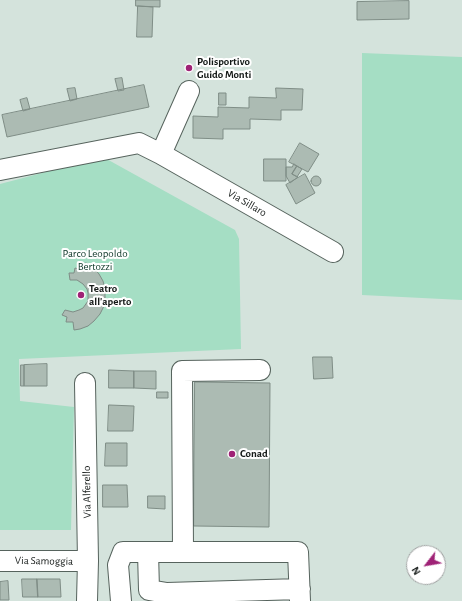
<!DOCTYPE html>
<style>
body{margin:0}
#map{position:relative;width:462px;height:601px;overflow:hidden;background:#d4e3dc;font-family:"Alegreya Sans",sans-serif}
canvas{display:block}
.north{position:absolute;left:406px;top:545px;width:40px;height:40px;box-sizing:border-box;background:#fff;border:1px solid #a1a3a3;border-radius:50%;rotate:239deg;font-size:11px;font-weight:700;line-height:16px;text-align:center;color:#151a18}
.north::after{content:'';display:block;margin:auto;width:14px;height:18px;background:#9f2276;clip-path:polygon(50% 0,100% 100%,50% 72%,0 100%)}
</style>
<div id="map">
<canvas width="462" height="601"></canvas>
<div class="north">N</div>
</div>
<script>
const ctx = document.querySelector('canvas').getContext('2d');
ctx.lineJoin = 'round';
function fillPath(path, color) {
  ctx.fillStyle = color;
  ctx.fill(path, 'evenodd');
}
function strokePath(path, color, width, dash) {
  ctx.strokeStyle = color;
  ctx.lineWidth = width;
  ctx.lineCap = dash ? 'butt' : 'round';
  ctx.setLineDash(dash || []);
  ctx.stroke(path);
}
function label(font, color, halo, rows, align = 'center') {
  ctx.font = font + ' "Alegreya Sans",sans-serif';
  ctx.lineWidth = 4;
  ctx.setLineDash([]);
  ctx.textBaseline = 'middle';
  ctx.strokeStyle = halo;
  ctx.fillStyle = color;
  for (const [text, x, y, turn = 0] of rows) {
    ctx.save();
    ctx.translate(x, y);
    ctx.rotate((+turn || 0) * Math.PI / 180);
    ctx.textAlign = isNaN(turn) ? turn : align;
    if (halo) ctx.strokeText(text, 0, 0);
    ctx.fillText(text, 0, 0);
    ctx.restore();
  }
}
fillPath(new Path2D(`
 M362,53L462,57V300L362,295Z
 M103,157L235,230L239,239L241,349L19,359L20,401L74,407L71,530H0V184Z`), '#a5dec4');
const building = new Path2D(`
 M136,0H160V7L136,6Z
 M409,1V19L357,20V2Z
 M138,6L153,7L152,37H137Z
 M122,78L124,90L118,91L115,79Z
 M144,85L149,107L7,137L2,115Z
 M75,88L77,99L70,101L67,89Z
 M276,88L303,89L302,110H281V120L250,119V129H223V139L193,138V116L218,117V107L249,108V97L276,98Z
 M219,93H226V105H219Z
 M27,98L30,109L23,111L20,100Z
 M300,143L319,154L308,172L289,162Z
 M264,159H286V181H264Z
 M294,164L297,166L292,174L298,177L290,183L286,176V167H292Z
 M297,166L302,169L297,177L292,174Z
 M305,174L315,193L296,204L286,185Z
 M311 181a5 5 0 1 1 10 0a5 5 0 1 1-10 0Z
 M86,263L93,267L99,274L103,281L105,289V298L104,306L100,314L94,321L88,326L80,329L74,330L73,322H66L67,317L62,315L65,310L73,312L79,310L83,308L88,301V293L87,289L83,284L77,280H70L69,273H74L75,268L82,270Z
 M313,357H332L333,378L314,379Z
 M47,364V386H24V365Z
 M21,365H24V386H21Z
 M109,370L134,371V388H109Z
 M134,371H156V389L134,388Z
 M195,382L270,383L269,527L194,526Z
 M157,392H168V398H157Z
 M109,405L134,406L133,431H108Z
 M106,443H127V466H105Z
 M103,485H127L128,507H103Z
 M148,496H165V509L148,508Z
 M22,579H37L38,597H23Z
 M37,579H60L61,597H38Z
 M8,581L9,600H0V582Z`);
fillPath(building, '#acbbb3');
strokePath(building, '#7f8d86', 1);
const minor = new Path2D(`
 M161,154L189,91
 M0,170L139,143L161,154L333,252
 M85,383L88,561L87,601
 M148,552L149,590L167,593L300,589
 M183,552L182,371L260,370
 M0,561H88
 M121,601L118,565L123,552H298L300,601`);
strokePath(minor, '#56635d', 22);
strokePath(minor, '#fff', 20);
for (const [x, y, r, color] of [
 [189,68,4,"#9f2276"],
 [81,295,4,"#9f2276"],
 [232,454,4,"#9f2276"]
]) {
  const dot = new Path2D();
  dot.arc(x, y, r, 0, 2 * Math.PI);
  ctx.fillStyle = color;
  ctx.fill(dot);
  strokePath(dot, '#fff', 1.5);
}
label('bold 11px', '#151a18', '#fff', [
 ["Polisportivo",197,62],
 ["Guido Monti",197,75],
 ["Teatro",89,289],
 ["all'aperto",89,302],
 ["Conad",240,454]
], 'left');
label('11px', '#151a18', '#fff', [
 ["Via Sillaro",247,203,30],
 ["Via Alferello",87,492,-91],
 ["Via Samoggia",44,561,1]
]);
label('11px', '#093324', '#fff', [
 ["Parco Leopoldo",95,254],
 ["Bertozzi",95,267]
]);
</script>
